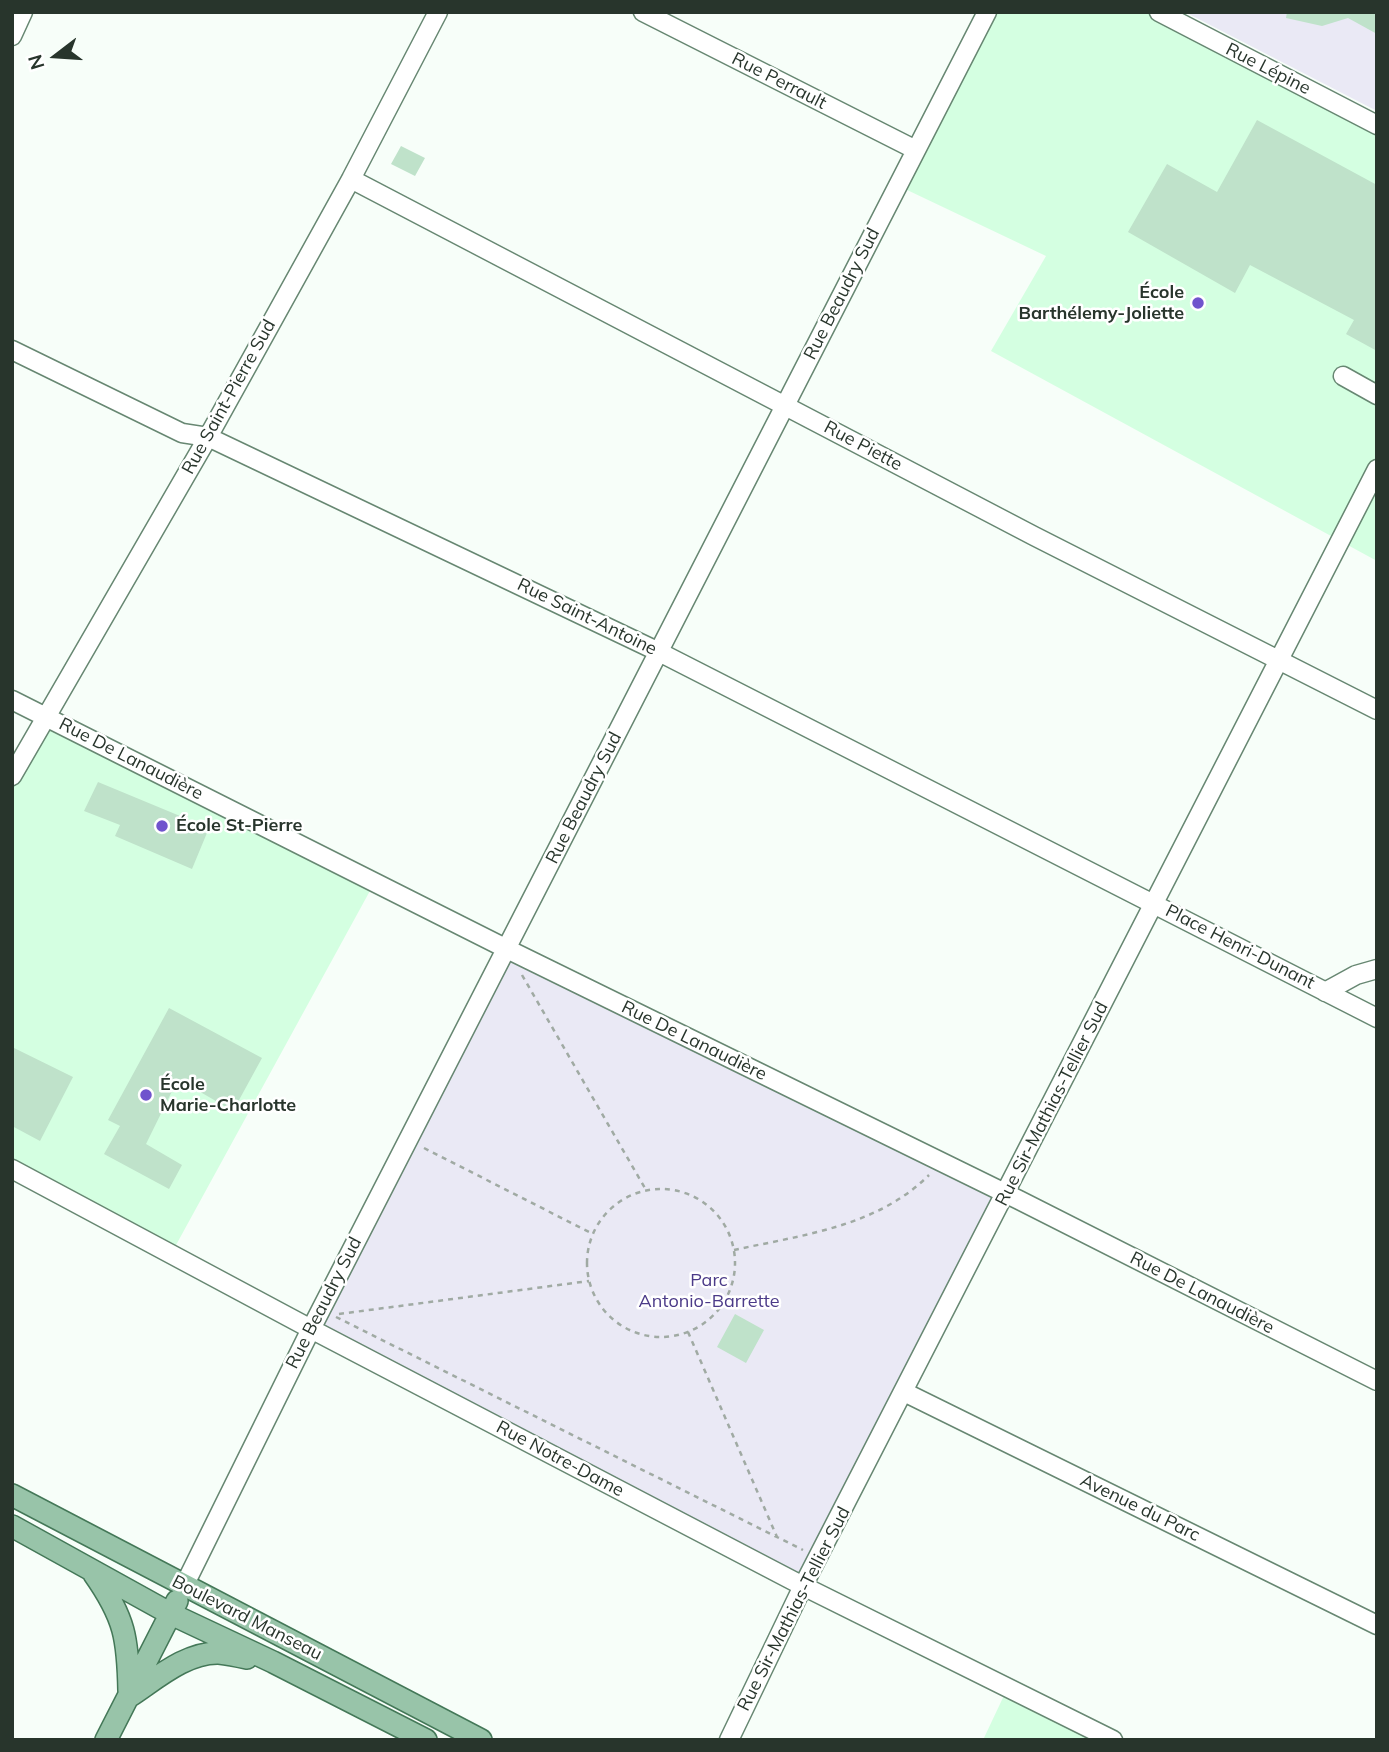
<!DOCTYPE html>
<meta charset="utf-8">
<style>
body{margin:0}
#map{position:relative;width:1389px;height:1752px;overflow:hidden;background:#f7fef9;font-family:Mulish,sans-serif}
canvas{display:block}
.frame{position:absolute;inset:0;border:14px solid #28352c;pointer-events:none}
.north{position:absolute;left:21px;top:21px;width:70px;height:70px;-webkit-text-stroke:5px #fff;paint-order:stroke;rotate:253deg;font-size:19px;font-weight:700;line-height:28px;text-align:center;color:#28352c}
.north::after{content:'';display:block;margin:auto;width:24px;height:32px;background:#28352c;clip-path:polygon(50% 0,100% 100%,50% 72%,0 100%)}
</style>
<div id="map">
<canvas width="1389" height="1752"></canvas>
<div class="frame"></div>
<div class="north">N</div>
</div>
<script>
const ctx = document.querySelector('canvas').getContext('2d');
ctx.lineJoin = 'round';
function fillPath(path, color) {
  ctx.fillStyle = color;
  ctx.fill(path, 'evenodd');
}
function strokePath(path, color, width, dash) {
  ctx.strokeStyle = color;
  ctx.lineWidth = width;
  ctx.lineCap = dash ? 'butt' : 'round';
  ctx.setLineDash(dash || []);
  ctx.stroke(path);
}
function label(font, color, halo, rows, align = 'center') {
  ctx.font = font + ' Mulish,sans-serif';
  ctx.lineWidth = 5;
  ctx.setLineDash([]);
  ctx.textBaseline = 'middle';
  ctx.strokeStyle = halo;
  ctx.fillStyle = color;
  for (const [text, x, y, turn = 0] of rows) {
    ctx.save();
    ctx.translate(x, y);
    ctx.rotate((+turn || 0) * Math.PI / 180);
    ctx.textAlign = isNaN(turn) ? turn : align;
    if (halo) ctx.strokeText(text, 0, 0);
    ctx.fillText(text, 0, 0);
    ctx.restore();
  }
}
fillPath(new Path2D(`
 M989,12H1159L1377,125V561L991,351L1046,256L905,189Z
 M45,716L377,878L170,1256L12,1170V776Z
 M1008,1687L1118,1740H983Z`), '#d4ffe1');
fillPath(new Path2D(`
 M1185,12H1377V111Z
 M507,949L1006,1194L803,1586L311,1329Z`), '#eae9f5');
fillPath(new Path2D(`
 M1287,12H1377V34L1348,18L1322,26L1286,18Z
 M1257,120L1377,185V351L1346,334L1354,320L1250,265L1235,293L1128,232L1167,164L1217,192Z
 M401,146L425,158L415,176L391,164Z
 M98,782L209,828L192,869L115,836L120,825L84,811Z
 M169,1008L262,1058L233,1111L178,1079L146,1144L182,1165L169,1189L104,1154L120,1126L108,1120Z
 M12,1047L73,1077L40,1141L12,1126Z
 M735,1314L764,1330L746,1363L717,1347Z`), '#bfe2ca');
const minor = new Path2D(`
 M643,12L916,150
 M1159,12L1377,125
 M12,36L23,12
 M351,179L1034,536L1377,710
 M12,350L182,433L208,437L659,652L1377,1018
 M1343,376L1377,395
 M12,700L507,949L1019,1200L1377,1381
 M12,776L208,437L351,179L438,12
 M1325,992L1356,975L1377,969
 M12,1169L311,1329L803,1586L1113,1740
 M904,1392L1377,1625
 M184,1586L311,1329L987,12
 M729,1740L803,1586L1377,469`);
const major = new Path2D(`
 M12,1495L481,1740
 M12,1526L171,1614L273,1662L426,1740
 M94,1574C125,1618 128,1639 129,1691
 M130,1696C156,1679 186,1652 219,1653C228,1654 238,1656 247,1658
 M106,1740L177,1601`);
strokePath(minor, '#678772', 21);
strokePath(major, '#447858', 24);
strokePath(new Path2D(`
 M522,975L646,1190
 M424,1148L593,1234
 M587 1263a74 74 0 1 1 148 0a74 74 0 1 1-148 0Z
 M734,1250C802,1235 877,1227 929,1175
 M339,1314L589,1281
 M336,1317L803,1550
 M688,1332L777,1537`), '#a0aaa3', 2.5, [5, 5]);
strokePath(minor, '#fff', 18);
strokePath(major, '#98c4a9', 21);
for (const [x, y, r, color] of [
 [1198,303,7,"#7054cd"],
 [162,826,7,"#7054cd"],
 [146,1095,7,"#7054cd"]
]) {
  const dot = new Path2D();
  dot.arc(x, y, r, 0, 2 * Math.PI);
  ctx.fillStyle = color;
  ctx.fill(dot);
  strokePath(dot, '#fff', 2.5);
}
label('18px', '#28352c', '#fff', [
 ["Rue Lépine",1268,69,27],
 ["Rue Perrault",779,81,27],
 ["Rue Beaudry Sud",842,294,-63],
 ["Rue Saint-Pierre Sud",229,397,-61],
 ["Rue Piette",863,446,28],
 ["Rue Saint-Antoine",587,617,26],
 ["Rue De Lanaudière",131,759,27],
 ["Rue Beaudry Sud",584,798,-63],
 ["Place Henri-Dunant",1240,947,27],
 ["Rue De Lanaudière",694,1041,26],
 ["Rue Sir-Mathias-Tellier Sud",1052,1104,-63],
 ["Rue De Lanaudière",1202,1293,27],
 ["Rue Beaudry Sud",324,1303,-63],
 ["Rue Notre-Dame",560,1459,28],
 ["Avenue du Parc",1140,1508,26],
 ["Rue Sir-Mathias-Tellier Sud",794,1609,-63],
 ["Boulevard Manseau",247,1618,27]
]);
label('bold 18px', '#28352c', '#fff', [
 ["École",1184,293,"right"],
 ["Barthélemy-Joliette",1184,314,"right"],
 ["École St-Pierre",176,826],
 ["École",160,1085],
 ["Marie-Charlotte",160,1106]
], 'left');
label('18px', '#4b3a88', '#fff', [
 ["Parc",709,1281],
 ["Antonio-Barrette",709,1302]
]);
</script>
